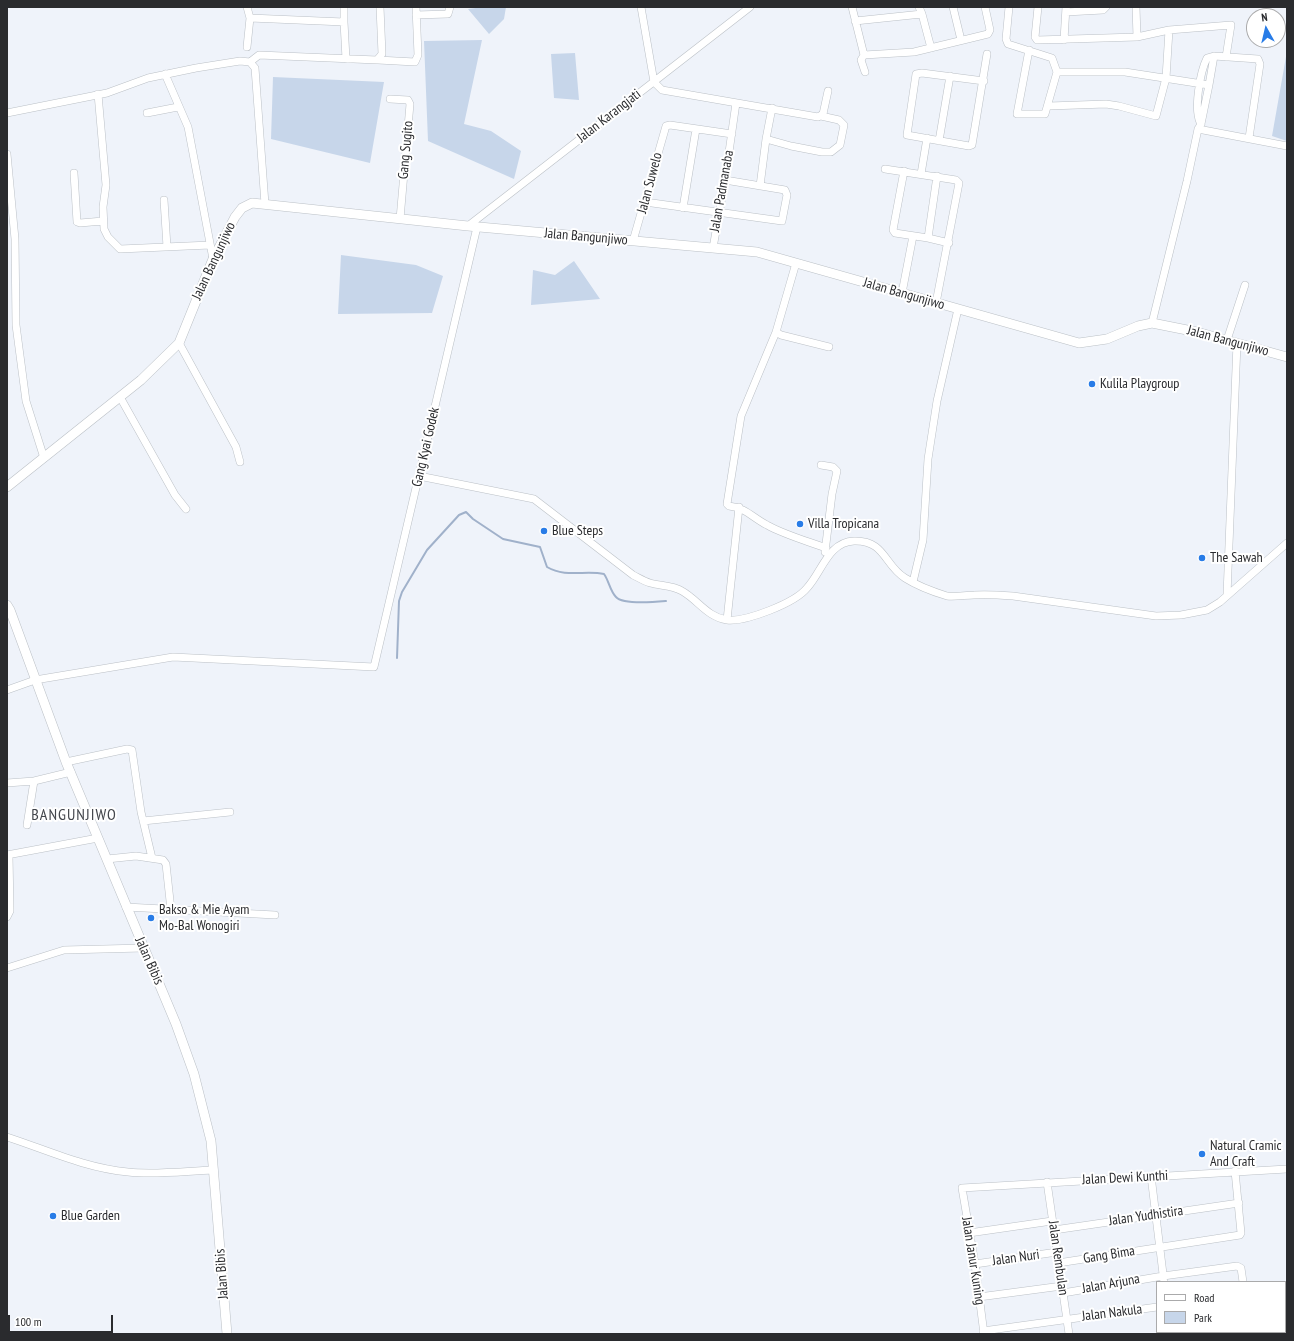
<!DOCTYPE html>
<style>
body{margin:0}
#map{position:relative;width:1294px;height:1341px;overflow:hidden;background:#eff3fa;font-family:"PT Sans Narrow",sans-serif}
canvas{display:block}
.frame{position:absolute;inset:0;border:8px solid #2a2b2e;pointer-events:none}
.legend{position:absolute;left:1156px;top:1281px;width:130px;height:52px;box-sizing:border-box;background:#fff;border:1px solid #aaaaab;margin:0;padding:5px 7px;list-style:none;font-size:12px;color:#2a2b2e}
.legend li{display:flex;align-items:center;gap:8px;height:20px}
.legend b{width:20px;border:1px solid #aaaaab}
.north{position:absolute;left:1246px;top:8px;width:40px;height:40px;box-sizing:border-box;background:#fff;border:1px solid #aaaaab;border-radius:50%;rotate:352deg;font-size:11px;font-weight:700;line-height:16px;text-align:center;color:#2a2b2e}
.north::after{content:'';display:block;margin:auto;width:14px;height:18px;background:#287ce7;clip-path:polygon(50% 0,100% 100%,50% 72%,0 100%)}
.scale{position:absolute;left:8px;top:1315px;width:105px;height:18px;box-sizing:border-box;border:2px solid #2a2b2e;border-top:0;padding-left:5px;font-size:12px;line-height:14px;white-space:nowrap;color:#2a2b2e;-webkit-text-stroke:3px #fff;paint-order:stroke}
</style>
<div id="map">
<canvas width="1294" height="1341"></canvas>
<div class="frame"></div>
<ul class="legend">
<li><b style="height:5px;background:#fff"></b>Road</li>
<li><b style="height:11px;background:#c7d6ea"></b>Park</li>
</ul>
<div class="north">N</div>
<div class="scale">100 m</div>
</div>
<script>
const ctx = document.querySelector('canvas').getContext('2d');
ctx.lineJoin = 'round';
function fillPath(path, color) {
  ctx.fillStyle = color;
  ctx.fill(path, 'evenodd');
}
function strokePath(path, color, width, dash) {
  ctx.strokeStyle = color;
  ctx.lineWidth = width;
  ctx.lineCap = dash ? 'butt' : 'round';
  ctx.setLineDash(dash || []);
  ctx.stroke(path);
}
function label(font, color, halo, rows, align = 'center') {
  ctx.font = font + ' "PT Sans Narrow",sans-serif';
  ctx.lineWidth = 4;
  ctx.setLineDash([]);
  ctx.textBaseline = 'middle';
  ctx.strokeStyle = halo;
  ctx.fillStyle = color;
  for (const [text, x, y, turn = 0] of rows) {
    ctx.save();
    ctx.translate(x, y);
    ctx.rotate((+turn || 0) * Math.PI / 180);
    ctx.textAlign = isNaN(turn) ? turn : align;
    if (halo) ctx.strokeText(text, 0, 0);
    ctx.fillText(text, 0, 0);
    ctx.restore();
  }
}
fillPath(new Path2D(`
 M483,7H506L504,19L489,34L468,9Z
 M482,40L464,124L491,131L521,151L514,179L428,141L424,41Z
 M1287,51V141L1272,136Z
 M575,53L579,100L554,98L551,54Z
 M273,77L384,82L370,163L271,139Z
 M341,255L416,265L443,276L432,313L338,314Z
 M574,261L600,299L531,305L533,270L555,275Z`), '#c7d6ea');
strokePath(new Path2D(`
 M397,658L399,601L402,592L427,550L459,515L466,512L473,519L503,539L540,547L547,567C566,578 585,570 604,574C609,581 610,591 616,597C623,605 655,602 666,601`), '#a0b1ca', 2);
const minor = new Path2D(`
 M247,7L250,18L344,22L346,59
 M641,7L654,82L662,90L818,117L823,114L828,91
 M852,7L864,55L861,60L865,72
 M919,7L922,14L931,48
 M953,7L961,40
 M1009,7L1006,39L1008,44L1052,58L1057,72H1125L1209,85L1201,124L1198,129L1287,146
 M1038,7L1035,37L1037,40L1137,37L1169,30L1231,25L1226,57
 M1136,7L1137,37
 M1066,12L1103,10L1106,7
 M416,15L448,14L450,7
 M855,21L922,14
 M344,22V7
 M1064,40L1066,7
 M247,47L250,18
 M1029,50L1017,114H1045L1057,72
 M864,55L914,52L988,34L990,30L985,7
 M378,60L415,62L418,55L416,7
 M250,62L259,55L377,60L382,54L380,7
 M165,74L188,127L213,259
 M984,81L922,73L916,74L907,135L969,146L972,145L987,54
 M1209,85L1214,56
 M98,94L106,185L103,207L104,229L108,237L120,249L210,245
 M390,99L408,100L410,104L400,219
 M1049,106L1106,104L1119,106L1156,116L1166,78L1169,30
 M772,108L766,139L791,146L822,152H831L840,145L844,125L839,120L821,116
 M7,113L107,93L148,78L196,68L240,61L250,62L255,68L265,204
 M147,113L178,107
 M1201,124C1193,111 1200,72 1207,58L1214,56L1258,59L1260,64L1249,138
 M939,141L950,76
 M7,154L15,239L16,325L19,348L26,401L44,458
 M885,169L956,180L959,183L936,303
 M904,171L893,230L895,233L928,238L937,176
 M74,173L77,222L80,223L103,221
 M921,174L927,138
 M760,186L766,139
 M164,200L167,247
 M645,202L782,221L787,195L785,190L725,180
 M683,208L696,129
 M468,226L750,7
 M928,238L949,243
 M633,241L666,126L670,125L732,134
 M713,248L725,180L736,103
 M796,263L776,332L781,335L829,347
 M902,293L913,236
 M1152,323L1187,181L1198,129
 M776,332L741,416L727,504L729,506C746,508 753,518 767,525C785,535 807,541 826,548
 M1227,340L1245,285
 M179,343L236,447L240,462
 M120,397L175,495L186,509
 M821,465L833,467L837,471L832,494L825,552
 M419,476L534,499L633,575C639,578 644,581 650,583C660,586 672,585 682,591C698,600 707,617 727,620C746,622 795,603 807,588C822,572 828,542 854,541C885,540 884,565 905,578C916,585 934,592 947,596C955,597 966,595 974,595C987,594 1000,595 1013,596L1156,616L1181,615L1207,610L1220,602L1287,543
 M913,582L923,540L928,459L937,401L958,309
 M1227,595L1237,343
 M727,620L739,507
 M7,690L35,680L173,657L374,667L477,227
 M66,762L127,749L132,750L141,812L152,858
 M7,783L34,781L71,772
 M143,821L230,812
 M27,825L34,781
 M7,855L98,838
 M107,859L136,856L163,860L166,864L171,910
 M126,907L275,915
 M7,917L10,911L9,855
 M7,968L64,950L143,948
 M7,1137C47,1150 85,1168 128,1172C156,1175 185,1171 214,1170
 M1151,1176L1164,1282
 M1047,1182L1069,1334
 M1054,1230L1239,1203
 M969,1233L1052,1221
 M1058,1263L1240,1235L1241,1233L1235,1171
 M975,1264L1057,1252
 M1063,1293L1163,1276L1237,1266L1241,1268L1243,1282
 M979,1297L1062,1286
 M983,1331L1157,1307
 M1170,1332V1334
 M984,1334L975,1264L962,1188L1287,1169
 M1202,1334L1219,1332`);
const major = new Path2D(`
 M7,487L141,380L179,343L213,259L235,217L242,208L252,203L468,226L757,252L1079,343L1107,339L1138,326L1152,323L1197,332L1287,357
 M7,605L10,610L66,762L176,1024L194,1074L211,1141L227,1334`);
strokePath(minor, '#bbc0c6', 8);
strokePath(major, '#bbc0c6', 10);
strokePath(minor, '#fff', 7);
strokePath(major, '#fff', 9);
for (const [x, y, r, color] of [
 [1092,384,4,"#287ce7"],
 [800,524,4,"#287ce7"],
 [544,531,4,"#287ce7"],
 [1202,558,4,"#287ce7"],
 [151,918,4,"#287ce7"],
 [1202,1154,4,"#287ce7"],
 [53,1216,4,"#287ce7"]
]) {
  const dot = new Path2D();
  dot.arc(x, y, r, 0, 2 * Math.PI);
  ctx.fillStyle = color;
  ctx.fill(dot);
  strokePath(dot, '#fff', 1.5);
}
label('14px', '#2a2b2e', '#fff', [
 ["Jalan Karangjati",609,116,-38],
 ["Gang Sugito",406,150,-85],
 ["Jalan Suwelo",650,183,-75],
 ["Jalan Padmanaba",722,191,-80],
 ["Jalan Bangunjiwo",586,237,5],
 ["Jalan Bangunjiwo",214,261,-65],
 ["Jalan Bangunjiwo",904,294,16],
 ["Jalan Bangunjiwo",1228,341,15],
 ["Gang Kyai Godek",426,447,-77],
 ["Jalan Bibis",149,961,66],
 ["Jalan Dewi Kunthi",1125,1178,-3],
 ["Jalan Yudhistira",1146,1216,-8],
 ["Gang Bima",1109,1255,-9],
 ["Jalan Nuri",1016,1258,-8],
 ["Jalan Rembulan",1058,1258,82],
 ["Jalan Janur Kuning",973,1261,81],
 ["Jalan Bibis",222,1274,-94],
 ["Jalan Arjuna",1111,1284,-10],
 ["Jalan Nakula",1112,1313,-7]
]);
label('14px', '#2a2b2e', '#fff', [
 ["Kulila Playgroup",1100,384],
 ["Villa Tropicana",808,524],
 ["Blue Steps",552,531],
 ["The Sawah",1210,558],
 ["Bakso & Mie Ayam",159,910],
 ["Mo-Bal Wonogiri",159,926],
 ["Natural Cramic",1210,1146],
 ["And Craft",1210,1162],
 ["Blue Garden",61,1216]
], 'left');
ctx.letterSpacing = '1px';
label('16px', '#43464c', '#fff', [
 ["BANGUNJIWO",74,815]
]);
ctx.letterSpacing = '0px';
</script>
